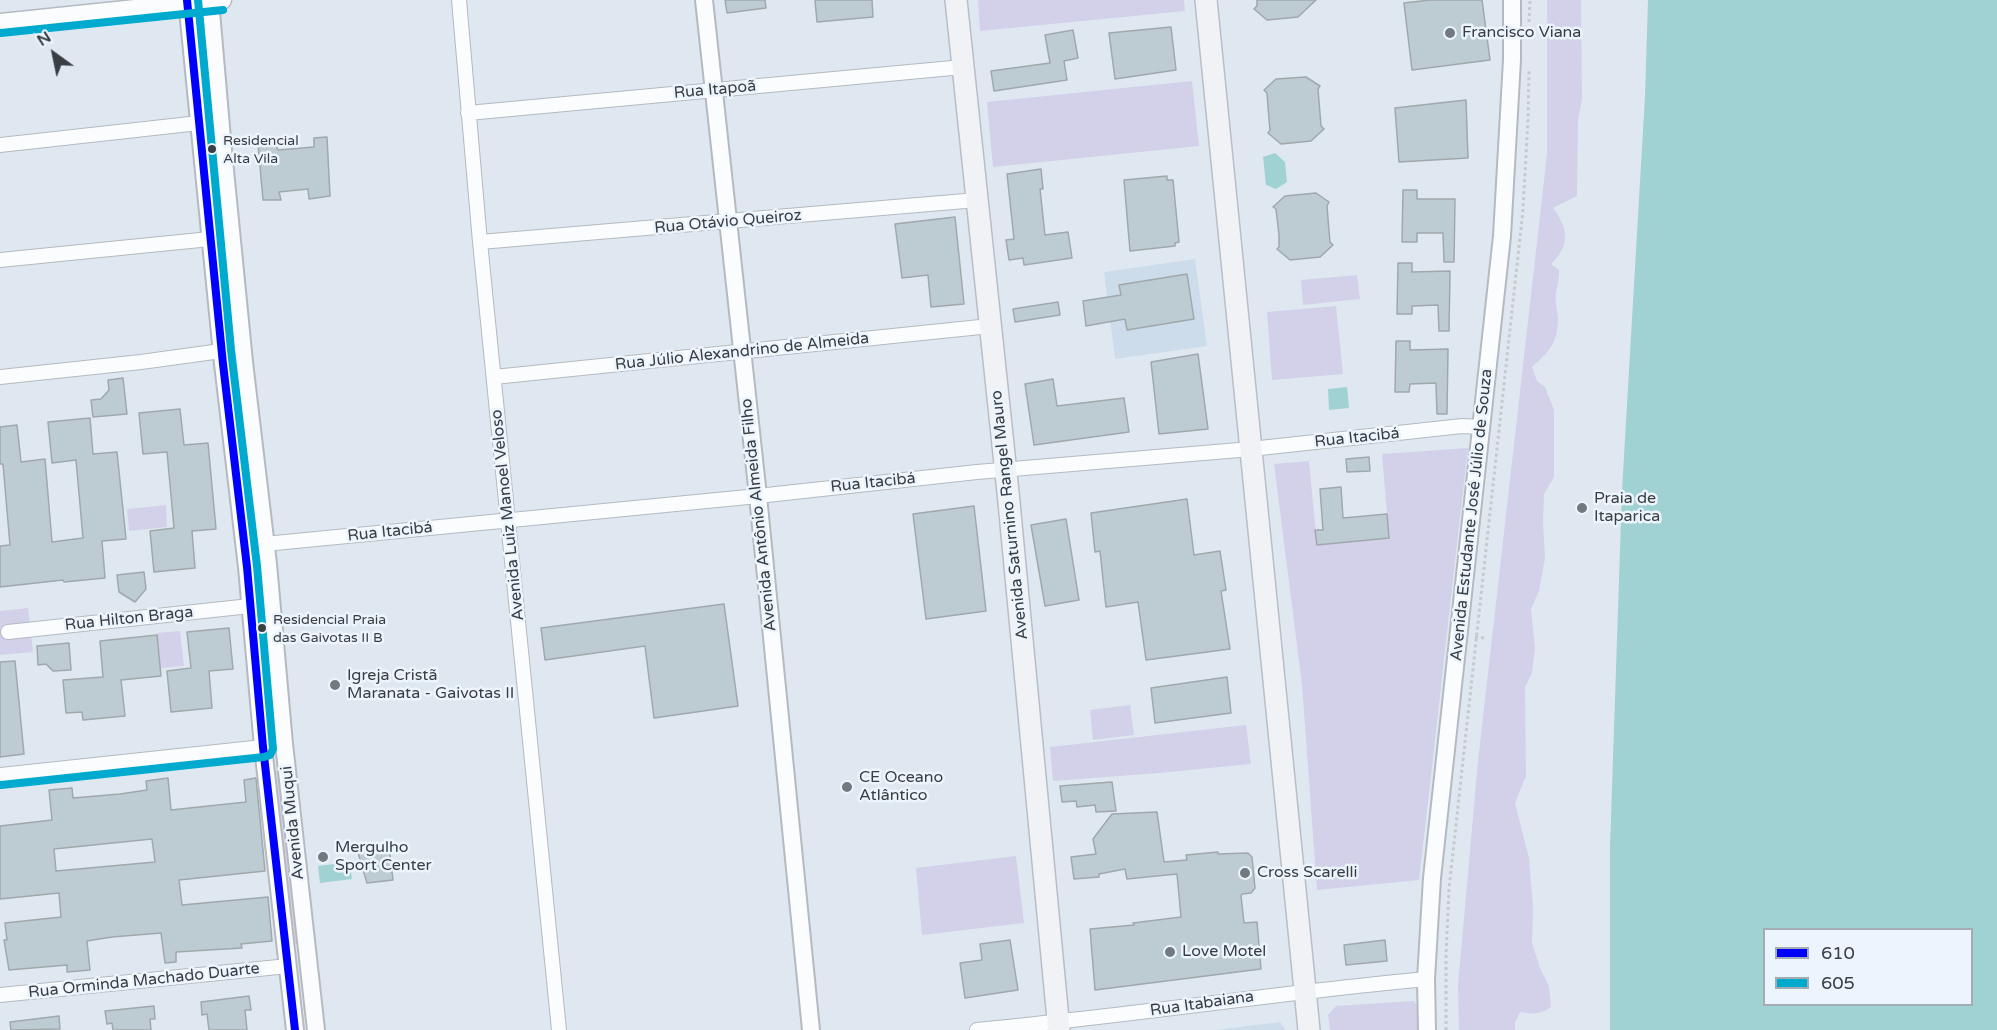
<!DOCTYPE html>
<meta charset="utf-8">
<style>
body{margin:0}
#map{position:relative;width:1997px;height:1030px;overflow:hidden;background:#dfe8f0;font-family:"Varela Round",sans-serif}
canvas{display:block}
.legend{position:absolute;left:1763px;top:928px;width:210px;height:78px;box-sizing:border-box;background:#ecf5fd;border:2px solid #a4acb3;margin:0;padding:8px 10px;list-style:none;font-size:18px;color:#383e43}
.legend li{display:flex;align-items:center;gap:12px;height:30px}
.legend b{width:30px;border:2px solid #a4acb3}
.north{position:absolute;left:24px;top:24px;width:60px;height:60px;-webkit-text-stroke:4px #ecf5fd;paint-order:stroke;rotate:327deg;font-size:16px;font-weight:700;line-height:24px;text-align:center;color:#383e43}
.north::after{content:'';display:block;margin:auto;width:21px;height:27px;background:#383e43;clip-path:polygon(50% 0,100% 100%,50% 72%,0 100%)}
</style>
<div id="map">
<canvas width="1997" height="1030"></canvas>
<ul class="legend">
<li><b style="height:8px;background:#00f"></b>610</li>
<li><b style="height:8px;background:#00a9ce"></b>605</li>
</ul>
<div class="north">N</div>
</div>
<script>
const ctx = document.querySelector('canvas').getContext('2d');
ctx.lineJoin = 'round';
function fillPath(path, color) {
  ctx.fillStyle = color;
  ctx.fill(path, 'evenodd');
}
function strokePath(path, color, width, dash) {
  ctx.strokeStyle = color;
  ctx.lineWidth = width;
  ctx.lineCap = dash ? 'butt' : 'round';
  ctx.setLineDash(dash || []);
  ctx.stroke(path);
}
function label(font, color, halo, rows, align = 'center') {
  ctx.font = font + ' "Varela Round",sans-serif';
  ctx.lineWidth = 5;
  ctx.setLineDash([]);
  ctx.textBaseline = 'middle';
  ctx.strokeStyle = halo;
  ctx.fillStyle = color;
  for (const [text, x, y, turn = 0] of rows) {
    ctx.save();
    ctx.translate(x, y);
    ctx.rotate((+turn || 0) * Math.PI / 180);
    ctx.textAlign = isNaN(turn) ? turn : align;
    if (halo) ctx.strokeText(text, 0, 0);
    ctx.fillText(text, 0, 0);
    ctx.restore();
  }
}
fillPath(new Path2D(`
 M1195,259L1207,346L1115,359L1104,272Z
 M1280,1022L1286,1030H1216L1247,1026Z`), '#cddcea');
fillPath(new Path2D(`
 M978,0H1184L1185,11L980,31Z
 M1547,0H1581L1582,100L1578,120L1577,196L1553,208C1568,228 1571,245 1551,264L1559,270C1560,282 1554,293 1556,303C1556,308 1558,313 1558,318C1558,342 1550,351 1532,367L1537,381L1545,387L1554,410V477L1544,494L1543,523L1545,558L1539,591L1531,609L1535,648L1532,673L1525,687L1526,776L1515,803L1529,858L1533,908L1532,943L1540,968L1549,986L1551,1007C1540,1015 1532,1014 1520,1012L1515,1023V1030H1459L1458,985L1478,761L1547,154Z
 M202,19L231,320H226L196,20Z
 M1192,81L1199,146L993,167L987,102Z
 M1357,275L1360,299L1303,305L1301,280Z
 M1336,306L1343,374L1272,380L1267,312Z
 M236,363L255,526L250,527L230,364Z
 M1468,448C1451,592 1436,736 1419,880L1317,890L1302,685L1274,464L1309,461L1317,545L1389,538L1382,454Z
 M166,505L167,527L129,531L127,509Z
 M260,565L275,730H270L255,566Z
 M28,608L33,652L0,655V611Z
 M180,631L184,666L160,668L157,633Z
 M1130,705L1134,735L1093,740L1090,710Z
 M1246,725L1251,764L1159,773L1053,781L1050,747Z
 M279,770L298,944H293L274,771Z
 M1016,856L1024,923L922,935L916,868Z
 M1414,1001L1417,1006L1418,1030H1330L1328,1015L1336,1006Z`), '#d2d1e9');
fillPath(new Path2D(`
 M1648,0H1997V1030H1610V847L1622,490L1645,96ZM1764,930H1972V1004H1764Z
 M1275,153L1285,162L1287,182L1276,189L1266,185L1263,157Z
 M1347,387L1349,408L1329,410L1328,389Z
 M350,862L352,879L320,883L318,866Z`), '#a1d2d3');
const building = new Path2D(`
 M725,0H765L766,8L727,13Z
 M815,0H872L873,17L817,22Z
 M1257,0H1316L1298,17L1267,20L1254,9L1257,6Z
 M1430,0H1482L1490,60L1412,70L1404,3Z
 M1171,27L1176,70L1115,79L1109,33Z
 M1073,30L1078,58L1064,61L1067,80L994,91L991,71L1050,63L1045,35Z
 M1306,77L1320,86L1318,89L1321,126L1324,129L1311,141L1281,144L1268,133L1270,130L1269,119L1267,93L1264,90L1276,79Z
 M1466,100L1468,158L1399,162L1395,108Z
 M327,137L330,196L309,199L308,189L279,192L281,200H263L258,144L275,143L278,150L314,147V138Z
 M1041,169L1043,189H1040L1045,235L1068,232L1072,258L1024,265L1023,258L1009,260L1006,240L1014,239L1007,174Z
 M1167,176V180H1173L1179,242L1175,243V246L1130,251L1124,180Z
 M1403,190H1417V199H1455L1454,262H1444L1443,233H1417V242H1402Z
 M1316,193L1329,202L1327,206L1329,231L1330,242L1333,245L1320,257L1290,260L1277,249L1279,247V235L1276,209L1273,207L1285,196Z
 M955,217L964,304L931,307L928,275L902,278L895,224Z
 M1398,263H1412V272L1450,271L1449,331H1439L1438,305L1412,306V314H1397Z
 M1187,274L1194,319L1127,330L1125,319L1086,326L1083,301L1121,295L1119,285Z
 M1058,302L1060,315L1015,322L1013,309Z
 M1396,341H1410V350L1448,349L1447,414H1437L1436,383L1410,384L1409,392H1395Z
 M1198,354L1208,429L1159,434L1151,362Z
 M123,378L127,414L93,417L91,400L101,399L109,390L108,380Z
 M1053,379L1057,406L1124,398L1129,432L1034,445L1025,384Z
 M180,409L184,445L208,443L216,529L192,531L195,568L154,572L150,531L174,528L167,452L143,454L139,413Z
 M90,418L93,454L117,452L126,539L102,541L105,578L64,582L63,580L0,587V546L10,545L3,464H0V427L17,425L21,462L45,459L52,542L83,538L76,460L52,463L48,422Z
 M1369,457L1370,471L1347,472L1346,459Z
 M1341,487L1343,518L1387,514L1389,538L1317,545L1315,530H1323L1320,489Z
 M1187,499L1194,555L1220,551L1226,590L1221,591L1230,649L1146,660L1138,602L1106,607L1100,551L1095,552L1091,513Z
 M974,506L986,611L926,619L913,514Z
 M1066,519L1079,600L1045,606L1031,525Z
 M144,572L146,589L135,602L119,592L117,575Z
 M724,604L738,706L654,718L645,646L545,660L541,628Z
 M229,628L233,669L209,671L212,708L171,712L167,671L191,668L187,632Z
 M157,635L161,676L121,680L125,716L83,720L82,712L66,713L63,680L103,677L100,641Z
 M69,643L71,670L53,671L46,664L38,665L37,646Z
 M15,661L24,754L0,757V662Z
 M1227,677L1231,713L1155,723L1151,688Z
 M168,778L171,810L246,802L244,780L256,778L265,871L179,880L182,905L268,897L272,941L241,944L242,948L176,952V962L165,963L161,933L112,937L87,941L90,970L67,972V965L9,970L4,940H7L5,923L61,917L59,893L0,899V826L52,820L49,790L72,788L73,798L120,794L147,790L146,781ZM152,839L155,862L56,871L54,849Z
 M1112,782L1116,811L1096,812L1095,805L1077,807L1076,801L1062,802L1060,786Z
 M1157,812L1164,862L1187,860L1186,855L1218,852V854L1248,853L1252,857L1255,888L1251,893L1242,894L1241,896L1244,923L1257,922L1261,969L1095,990L1090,929L1134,925L1133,923L1181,917L1177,874L1127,879L1125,869L1099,874V877L1074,879L1071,857L1096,854L1093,839L1112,814Z
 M389,846L393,880L367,883L357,849Z
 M1010,940L1018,990L965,998L960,963L982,960L980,944Z
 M1385,940L1387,961L1346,965L1344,945Z
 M249,996L251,1010H245L247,1030H209L207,1014L202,1015L201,1002Z
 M154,1006L155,1019H150L151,1030H113L112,1023L107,1024L105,1011Z
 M59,1016L60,1029L11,1030L10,1022Z`);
fillPath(building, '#bdccd3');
strokePath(building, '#a0a8ac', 1.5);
const minor = new Path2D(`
 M459,0L480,242L559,1030
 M468,113L963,67
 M0,145L199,123
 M480,242L977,200
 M0,260L210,239
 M0,377L141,362L221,351
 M494,377L990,326
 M265,544L758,496L977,472L1251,449L1462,426L1482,427
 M8,632L250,606
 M0,775L263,747
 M0,995L288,966
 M977,1030C1127,1016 1276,993 1426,979`);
const tertiary = new Path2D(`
 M187,0L223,364L247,567L263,747L295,1030
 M210,0L223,150L244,362L268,564L284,744L316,1030
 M704,0L758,496L811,1030
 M1427,1030L1426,979L1432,878L1502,236L1512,60V0`);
const secondary = new Path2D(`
 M0,23L222,0`);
const primary = new Path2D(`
 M956,0L1008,492L1059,1030
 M1206,0L1309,1030`);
strokePath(minor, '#b4bac0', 16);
strokePath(tertiary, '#b4bac0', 20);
strokePath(secondary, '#b4bac0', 21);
strokePath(primary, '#b8bec8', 24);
strokePath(new Path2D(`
 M1529,22L1530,0
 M1475,637L1485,638
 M1446,1030V955L1449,889L1523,210L1528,120L1529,71`), '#c6cacc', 3, [3, 3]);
strokePath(minor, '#fafcfd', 14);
strokePath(tertiary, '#fafcfd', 16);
strokePath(secondary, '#fafcfd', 18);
strokePath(primary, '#f0f2f6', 21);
strokePath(new Path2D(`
 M187,0L223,364L247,567L263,747L295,1030`), '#00f', 8);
strokePath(new Path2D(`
 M1,33L223,10
 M1,785L264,757L270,755L273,749L257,566L231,350L198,0`), '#00a9ce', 8);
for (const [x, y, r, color] of [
 [1450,33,6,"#727a80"],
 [212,149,5,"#383e43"],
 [1582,508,6,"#727a80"],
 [262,628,5,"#383e43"],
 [335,685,6,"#727a80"],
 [847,787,6,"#727a80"],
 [323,857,6,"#727a80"],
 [1245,873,6,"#727a80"],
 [1170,952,6,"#727a80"]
]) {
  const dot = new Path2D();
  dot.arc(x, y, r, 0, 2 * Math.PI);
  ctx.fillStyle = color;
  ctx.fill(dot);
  strokePath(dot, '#ecf5fd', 2);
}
label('14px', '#383e43', '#ecf5fd', [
 ["Residencial",223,141],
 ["Alta Vila",223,159],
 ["Residencial Praia",273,620],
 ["das Gaivotas II B",273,638]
], 'left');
label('16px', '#383e43', '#ecf5fd', [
 ["Francisco Viana",1462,33],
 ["Praia de",1594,499],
 ["Itaparica",1594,517],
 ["Igreja Cristã",347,676],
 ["Maranata - Gaivotas II",347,694],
 ["CE Oceano",859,778],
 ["Atlântico",859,796],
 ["Mergulho",335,848],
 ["Sport Center",335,866],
 ["Cross Scarelli",1257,873],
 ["Love Motel",1182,952]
], 'left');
label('16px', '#383e43', '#ecf5fd', [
 ["Rua Itapoã",715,90,-5],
 ["Rua Otávio Queiroz",728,222,-5],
 ["Rua Júlio Alexandrino de Almeida",742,352,-6],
 ["Rua Itacibá",1357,438,-6],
 ["Rua Itacibá",873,483,-6],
 ["Avenida Luiz Manoel Veloso",508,515,-96],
 ["Avenida Antônio Almeida Filho",759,515,-96],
 ["Avenida Saturnino Rangel Mauro",1010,515,-96],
 ["Avenida Estudante José Júlio de Souza",1472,515,-84],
 ["Rua Itacibá",390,532,-6],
 ["Rua Hilton Braga",129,619,-6],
 ["Avenida Muqui",293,823,-96],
 ["Rua Orminda Machado Duarte",144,981,-6],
 ["Rua Itabaiana",1202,1004,-8]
]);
</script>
